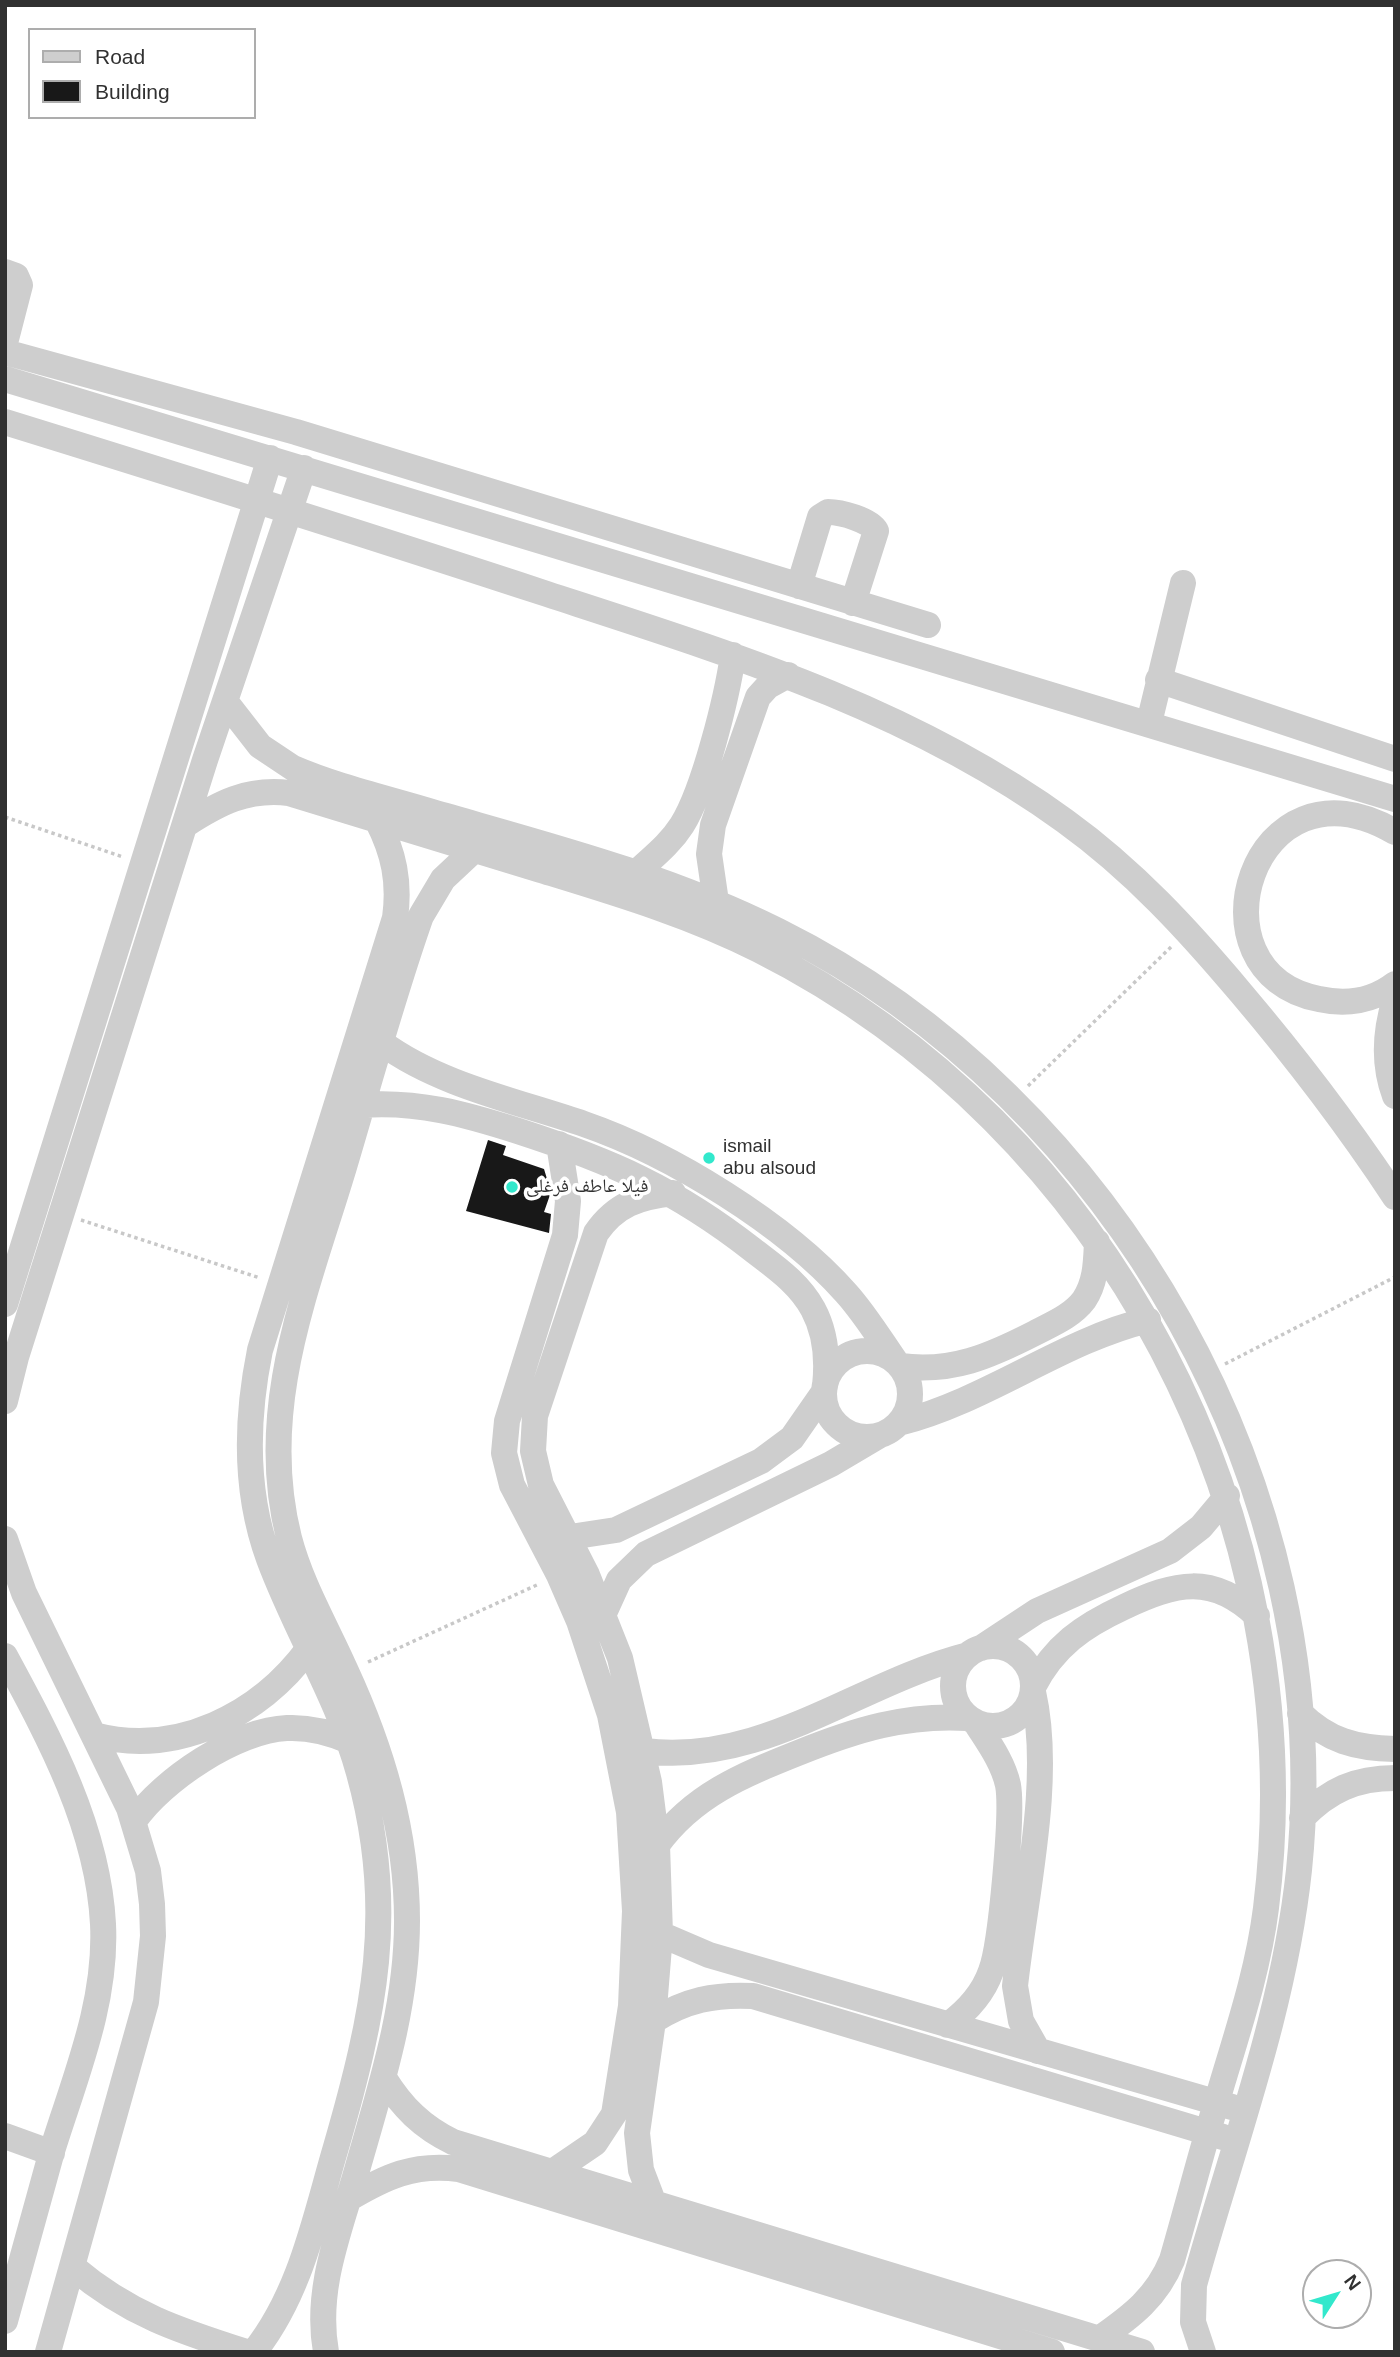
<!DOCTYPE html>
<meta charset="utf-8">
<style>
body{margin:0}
#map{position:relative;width:1400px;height:2357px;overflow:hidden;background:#fff;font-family:Helvetica,sans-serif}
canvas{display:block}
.frame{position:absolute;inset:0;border:7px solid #313131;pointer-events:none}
.legend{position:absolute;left:28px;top:28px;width:228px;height:91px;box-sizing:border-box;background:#fff;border:2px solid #adadad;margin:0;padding:9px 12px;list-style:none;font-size:21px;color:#313131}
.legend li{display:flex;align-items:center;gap:14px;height:35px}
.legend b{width:35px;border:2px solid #adadad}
.north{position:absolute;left:1302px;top:2259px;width:70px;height:70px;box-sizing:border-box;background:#fff;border:2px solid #adadad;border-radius:50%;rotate:53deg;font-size:19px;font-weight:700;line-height:28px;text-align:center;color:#313131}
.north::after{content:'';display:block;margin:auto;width:24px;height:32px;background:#32e8cc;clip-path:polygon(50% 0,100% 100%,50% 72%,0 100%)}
</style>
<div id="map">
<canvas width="1400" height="2357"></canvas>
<div class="frame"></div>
<ul class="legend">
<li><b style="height:9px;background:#cecece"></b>Road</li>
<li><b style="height:19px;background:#181818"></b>Building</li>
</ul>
<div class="north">N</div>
</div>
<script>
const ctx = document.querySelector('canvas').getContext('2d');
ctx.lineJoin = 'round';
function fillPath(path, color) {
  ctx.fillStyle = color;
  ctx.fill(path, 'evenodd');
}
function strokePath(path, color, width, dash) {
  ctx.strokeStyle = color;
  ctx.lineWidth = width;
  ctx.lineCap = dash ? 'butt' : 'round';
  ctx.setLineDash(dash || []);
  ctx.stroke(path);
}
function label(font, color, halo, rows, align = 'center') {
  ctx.font = font + ' Helvetica,"Noto Naskh Arabic",sans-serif';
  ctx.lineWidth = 7;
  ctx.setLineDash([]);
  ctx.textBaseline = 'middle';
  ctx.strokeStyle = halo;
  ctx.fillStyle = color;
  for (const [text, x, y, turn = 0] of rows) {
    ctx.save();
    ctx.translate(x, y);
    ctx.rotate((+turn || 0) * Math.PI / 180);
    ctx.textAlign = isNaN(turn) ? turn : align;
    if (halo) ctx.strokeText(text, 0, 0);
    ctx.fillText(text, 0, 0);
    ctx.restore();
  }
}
fillPath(new Path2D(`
 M488,1140L506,1146L503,1155L544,1169L551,1192L544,1212L551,1214L549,1233L466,1211Z`), '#181818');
strokePath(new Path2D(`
 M5,817L123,857
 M1028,1086L1171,947
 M81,1220L260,1278
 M1225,1364L1395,1277
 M368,1662L539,1584`), '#c8c8c8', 3.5, [3.5, 3.5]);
strokePath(new Path2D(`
 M5,272L16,276L20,285L5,343
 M5,352L296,432L928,625
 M5,379L1395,799
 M5,422C186,478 367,535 547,594C728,653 909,708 1065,821C1133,870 1188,930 1241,993C1297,1059 1348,1126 1395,1197
 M799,586L820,517L828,512C841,512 870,520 876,531L853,603
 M1158,680L1395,759
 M225,701L260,746L293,768C337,787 386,798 432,812C550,846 668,876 778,931C1116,1099 1338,1492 1299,1870C1284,2012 1232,2148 1194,2285L1193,2322L1203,2352
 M1149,723L1183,583
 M185,825C219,803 247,788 289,793C373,818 457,844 541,870C616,893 690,915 759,950C1110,1127 1314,1520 1266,1908C1258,1972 1237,2033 1219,2094C1202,2149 1188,2205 1172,2260C1157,2297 1132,2316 1099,2339
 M1395,832C1252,748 1184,973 1319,999C1346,1005 1373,1001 1395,984
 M637,872C653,857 670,844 682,825C704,790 727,697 733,655
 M716,902L709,854L713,825L758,697L768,686L788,675
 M1395,1000C1385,1032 1383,1064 1395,1096
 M382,1043C439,1085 517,1101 584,1124C671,1154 785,1224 846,1293C865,1314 880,1339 896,1362
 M362,1105C418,1101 465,1114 518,1131C611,1161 675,1189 753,1250C775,1267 799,1283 813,1309C826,1333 828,1359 825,1386
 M5,1304L270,458
 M824 1394a43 43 0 1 1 86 0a43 43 0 1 1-86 0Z
 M900,1366C952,1373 990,1356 1035,1333C1052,1324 1072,1316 1084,1300C1096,1282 1096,1262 1097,1242
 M5,1401L16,1357L205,760L304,468
 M899,1423C989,1400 1061,1341 1148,1320
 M570,1537L616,1530L761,1461L792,1438L824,1392
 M5,1539L24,1593L129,1808L148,1871L152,1904L153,1936L146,2002L48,2352
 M604,1613L619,1580L646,1554L831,1464L880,1435
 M953 1686a40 40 0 1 1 80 0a40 40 0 1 1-80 0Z
 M981,1648L1037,1611L1170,1551L1201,1527L1227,1496
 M5,1656C50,1739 98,1828 103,1924C107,2003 75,2077 52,2151C36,2208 21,2264 5,2321
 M1033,1687C1054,1646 1083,1626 1124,1607C1175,1583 1212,1573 1257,1616
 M1033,1692C1053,1780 1025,1895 1015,1986L1021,2021L1038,2051
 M1300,1713C1328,1741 1356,1748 1395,1749
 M94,1735C177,1757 260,1715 309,1648
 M644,1751C763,1766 858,1683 968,1655
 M1302,1818C1329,1790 1356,1778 1395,1778
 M134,1821C162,1780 237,1730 287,1728C309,1727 329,1732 349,1741
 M657,1845C693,1795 743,1775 798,1753C855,1730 906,1714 968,1718
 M660,1934L709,1955L1232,2107
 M653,2021C685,2000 715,1994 753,1996L1223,2137
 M948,2025C967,2011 983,1994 991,1971C1001,1945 1013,1812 1008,1785C1003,1762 988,1742 976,1723
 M384,2078C402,2107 422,2127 453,2142L1142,2352
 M5,2136L52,2153
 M551,2173L595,2143L614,2114L631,2006L635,1911L629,1812L610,1715L579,1621L559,1575L512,1485L504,1453L507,1421L565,1235L568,1201L559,1144
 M348,2199C385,2177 414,2163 459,2169L1052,2352
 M654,2204L641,2170L637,2133L653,2021L660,1934L657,1845L649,1782L620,1658L587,1575L541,1485L533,1451L535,1416L596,1233C616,1204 639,1197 673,1193
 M74,2268C128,2314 180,2331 246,2352
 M254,2352C301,2293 315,2218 336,2147C374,2015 397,1910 359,1773C338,1697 296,1632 269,1559C244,1491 246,1419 260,1350L395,918C400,882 394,853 377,820
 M326,2352C315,2291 338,2235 355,2177C379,2092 407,2010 407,1921C407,1832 382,1749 345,1669C326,1626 301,1584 289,1538C256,1408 307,1290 344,1167C369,1083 392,998 421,916L443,879L474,850`), '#cecece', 26);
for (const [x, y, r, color] of [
 [709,1158,7,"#32e8cc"],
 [512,1187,7,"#32e8cc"]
]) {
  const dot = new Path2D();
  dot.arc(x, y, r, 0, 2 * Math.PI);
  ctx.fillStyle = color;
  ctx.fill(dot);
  strokePath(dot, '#fff', 2.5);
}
label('19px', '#313131', '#fff', [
 ["ismail",723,1147],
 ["abu alsoud",723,1169],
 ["فيلا عاطف فرغلى",526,1187]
], 'left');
</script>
